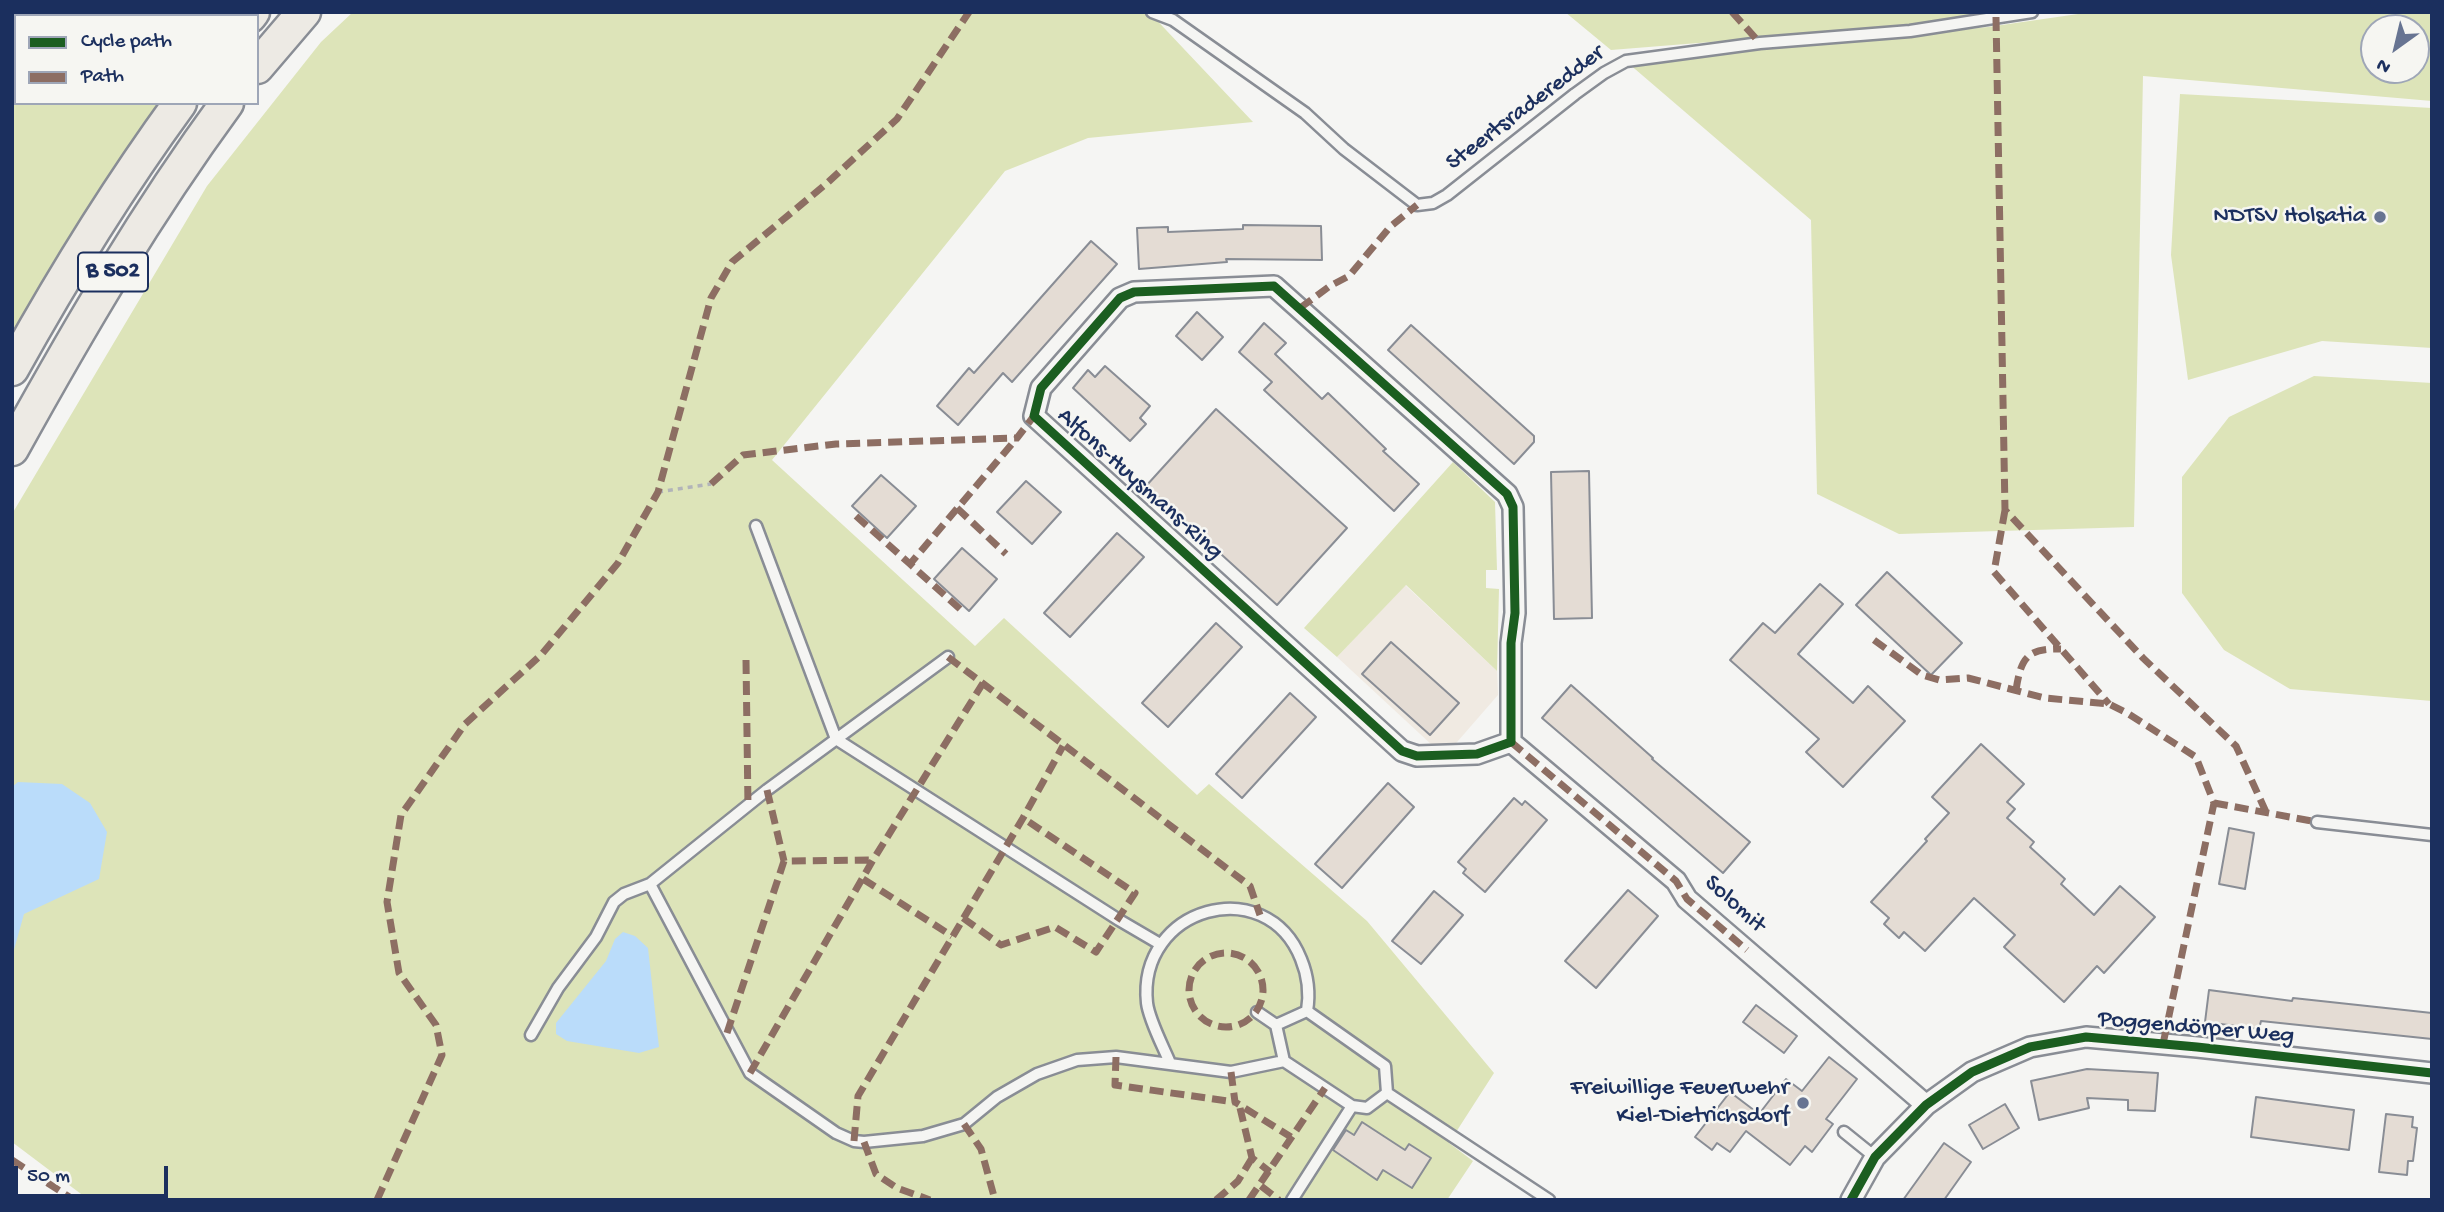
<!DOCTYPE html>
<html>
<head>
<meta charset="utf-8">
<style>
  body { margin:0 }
  #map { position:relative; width:2444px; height:1212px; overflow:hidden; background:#f5f5f3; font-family:"Gochi Hand",sans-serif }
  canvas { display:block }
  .frame { position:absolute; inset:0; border:14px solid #1b2f5e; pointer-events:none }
  .legend { position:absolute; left:14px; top:14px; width:245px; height:91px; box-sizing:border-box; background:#f6f6f2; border:2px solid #9ea6b7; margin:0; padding:9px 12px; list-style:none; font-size:21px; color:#1b2f5e }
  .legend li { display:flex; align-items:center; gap:14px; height:35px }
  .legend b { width:35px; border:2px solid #9ea6b7 }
  .north { position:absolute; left:2360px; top:14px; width:70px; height:70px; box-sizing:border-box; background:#f6f6f2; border:2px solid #9ea6b7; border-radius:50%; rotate:214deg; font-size:19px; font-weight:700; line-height:28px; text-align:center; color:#1b2f5e }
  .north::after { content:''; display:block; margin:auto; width:24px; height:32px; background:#677492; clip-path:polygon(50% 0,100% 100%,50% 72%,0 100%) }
  .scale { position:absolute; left:14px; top:1166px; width:154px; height:32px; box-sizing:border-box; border:4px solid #1b2f5e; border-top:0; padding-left:9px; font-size:21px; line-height:24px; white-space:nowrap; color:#1b2f5e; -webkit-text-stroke:5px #f6f6f2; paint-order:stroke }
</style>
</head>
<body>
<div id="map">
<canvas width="2444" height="1212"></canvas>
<div class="frame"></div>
<ul class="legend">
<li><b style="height:9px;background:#1b5e20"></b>Cycle path</li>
<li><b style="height:9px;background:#8d6e63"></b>Path</li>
</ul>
<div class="north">N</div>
<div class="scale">50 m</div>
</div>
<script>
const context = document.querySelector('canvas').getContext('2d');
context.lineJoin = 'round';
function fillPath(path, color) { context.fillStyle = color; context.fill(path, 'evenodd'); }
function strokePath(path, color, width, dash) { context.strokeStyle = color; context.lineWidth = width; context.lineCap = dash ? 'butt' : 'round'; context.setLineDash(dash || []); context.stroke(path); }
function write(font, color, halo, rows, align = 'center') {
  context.font = font + ' "Gochi Hand",sans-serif'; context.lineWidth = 5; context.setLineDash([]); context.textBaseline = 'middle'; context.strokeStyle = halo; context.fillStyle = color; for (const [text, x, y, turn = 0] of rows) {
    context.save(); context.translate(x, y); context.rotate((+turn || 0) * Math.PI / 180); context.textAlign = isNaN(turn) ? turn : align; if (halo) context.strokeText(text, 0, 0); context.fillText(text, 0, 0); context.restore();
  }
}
fillPath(new Path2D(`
  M 1405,585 L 1497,671 L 1498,695 L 1451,749 L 1433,746 L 1337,657 Z`), '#f0eae2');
fillPath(new Path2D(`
  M 12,12 L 231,12 L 228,16 L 16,16 L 16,103 L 161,103 L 139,131 L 12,338 Z
  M 353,12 L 1149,12 L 1253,122 L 1088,138 L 1005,171 L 772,460 L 975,646 L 1004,618 L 1197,795 L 1209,784 L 1367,921 L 1494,1073 L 1449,1143 L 1473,1161 L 1447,1200 L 95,1200 L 85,1197 L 12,1142 L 12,514 L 207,186 L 321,42 Z
  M 1565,12 L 1993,12 L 1910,26 L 1611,50 Z
  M 2092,12 L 2432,12 L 2432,101 L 2143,76 L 2134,527 L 1899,534 L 1817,494 L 1811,220 L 1628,63 L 1988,27 ZM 2374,28 L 2416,28 L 2416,70 L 2374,70 Z
  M 2180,94 L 2432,108 L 2432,348 L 2322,341 L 2188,380 L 2171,255 Z
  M 2314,376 L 2432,383 L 2432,701 L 2290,689 L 2224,650 L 2182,593 L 2182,477 L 2229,417 Z
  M 1453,462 L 1495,502 L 1497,570 L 1486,570 L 1486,588 L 1499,589 L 1497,671 L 1406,585 L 1337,657 L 1304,628 Z`), '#dde4b9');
fillPath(new Path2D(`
  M 18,782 L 62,784 L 90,803 L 107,832 L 99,879 L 24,914 L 12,957 L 12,787 Z
  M 623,932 L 635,936 L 648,948 L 659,1047 L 639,1053 L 567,1041 L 556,1034 L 556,1023 L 606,961 L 615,939 Z`), '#badcfa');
const building = new Path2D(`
  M 1243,225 L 1321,226 L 1322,260 L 1226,259 L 1227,262 L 1139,269 L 1137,228 L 1168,227 L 1168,232 L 1243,229 Z
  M 1091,241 L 1117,264 L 1012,382 L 1003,373 L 958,425 L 937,406 L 969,368 L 974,373 Z
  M 1197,312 L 1223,337 L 1202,360 L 1176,336 Z
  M 1264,323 L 1286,343 L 1275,354 L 1322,399 L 1328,393 L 1386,449 L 1383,451 L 1419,484 L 1394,511 L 1264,390 L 1272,382 L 1239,352 Z
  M 1411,325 L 1534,436 L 1534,442 L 1514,464 L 1388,350 Z
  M 1105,366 L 1150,406 L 1140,418 L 1146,424 L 1130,441 L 1073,388 L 1088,370 L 1095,377 Z
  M 1216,409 L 1347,528 L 1277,605 L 1146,486 Z
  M 1589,471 L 1592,618 L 1554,619 L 1551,472 Z
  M 881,475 L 916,506 L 887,538 L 852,506 Z
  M 1026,481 L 1061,512 L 1032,544 L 997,512 Z
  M 1117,533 L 1144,557 L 1070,637 L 1044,613 Z
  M 962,548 L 997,579 L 969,611 L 934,579 Z
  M 1887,572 L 1962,643 L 1931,675 L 1856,605 Z
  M 1820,584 L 1843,604 L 1798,654 L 1853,703 L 1868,686 L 1905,721 L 1843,787 L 1806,752 L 1819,739 L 1730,660 L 1763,623 L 1775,633 Z
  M 1216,623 L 1242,647 L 1168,727 L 1142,703 Z
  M 1391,642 L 1459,703 L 1430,735 L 1362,674 Z
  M 1571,685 L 1653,758 L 1652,759 L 1750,842 L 1723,873 L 1542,718 Z
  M 1290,693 L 1316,717 L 1242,798 L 1216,774 Z
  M 1981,744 L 2024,784 L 2007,802 L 2015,809 L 2007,818 L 2034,842 L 2030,847 L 2065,879 L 2061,884 L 2094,915 L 2120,886 L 2155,917 L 2104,973 L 2097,966 L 2064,1002 L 2004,947 L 2015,935 L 1974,898 L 1925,951 L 1904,932 L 1899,938 L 1884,924 L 1889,918 L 1871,902 L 1927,841 L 1925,839 L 1949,813 L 1932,797 Z
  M 1388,783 L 1414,807 L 1342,888 L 1315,864 Z
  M 1514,798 L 1522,805 L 1525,801 L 1547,820 L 1485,892 L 1463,873 L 1466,869 L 1458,862 Z
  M 2229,828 L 2254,833 L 2245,889 L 2219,884 Z
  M 1628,890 L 1658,916 L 1596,988 L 1565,961 Z
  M 1434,891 L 1463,915 L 1421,964 L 1392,941 Z
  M 2209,990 L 2292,1001 L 2293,998 L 2432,1013 L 2432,1039 L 2261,1021 L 2259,1029 L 2205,1022 Z
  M 1756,1005 L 1797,1036 L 1784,1053 L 1743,1022 Z
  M 1829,1057 L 1857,1079 L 1826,1119 L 1833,1124 L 1812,1152 L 1805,1146 L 1790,1165 L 1746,1131 L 1730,1152 L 1717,1143 L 1712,1150 L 1695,1137 L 1730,1092 L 1759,1114 L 1786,1079 L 1802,1091 Z
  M 2087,1069 L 2158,1073 L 2155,1111 L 2128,1110 L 2128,1100 L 2087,1098 L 2089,1108 L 2039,1120 L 2031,1081 Z
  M 2256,1097 L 2354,1110 L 2349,1150 L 2251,1137 Z
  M 2005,1104 L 2019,1128 L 1983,1149 L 1969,1125 Z
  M 2386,1114 L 2413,1117 L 2412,1127 L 2417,1128 L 2413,1161 L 2408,1161 L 2407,1175 L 2379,1172 Z
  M 1362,1122 L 1405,1150 L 1409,1144 L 1431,1158 L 1412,1188 L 1383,1170 L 1377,1180 L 1333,1150 L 1346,1130 L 1354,1135 Z
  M 1944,1143 L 1971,1162 L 1944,1200 L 1903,1200 Z`);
fillPath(building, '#e4dcd4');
strokePath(building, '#898d95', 2);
const service = new Path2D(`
  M 1152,12 L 1173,20 L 1305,113 L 1344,149 L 1417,205 L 1433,203 L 1447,195 L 1575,94 L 1604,73 L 1626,61 L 1760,43 L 1910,31 L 2032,12
  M 756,526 L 836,739 L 1119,920 L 1160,944
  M 948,657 L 767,790 L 650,884 L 750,1073 L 836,1133 L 854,1141 L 864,1142 L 923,1136 L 964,1124 L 997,1097 L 1037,1074 L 1077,1060 L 1116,1057 L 1231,1072 L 1284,1061
  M 2317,822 L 2432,835
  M 1307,1011 L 1385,1066 L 1387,1093 L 1367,1108 L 1352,1106 L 1284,1061 L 1276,1025 Z
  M 1257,1012 L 1276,1025
  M 531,1035 L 558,988 L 596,937 L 614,902 L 624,894 L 650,884
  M 1170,1063 C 1163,1046 1149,1020 1147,1003 C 1137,907 1266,871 1301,959 C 1308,976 1310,993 1307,1011
  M 1387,1093 L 1549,1200
  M 1844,1132 L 1875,1157
  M 1292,1200 L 1352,1106`);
const minor = new Path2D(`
  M 1274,286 L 1507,494 L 1513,507 L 1515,613 L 1511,643 L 1511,742 L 1477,754 L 1417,756 L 1402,751 L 1034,416 L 1041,388 L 1120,298 L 1134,292 Z
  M 1511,742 L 1676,881 L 1687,899 L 1926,1105
  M 1851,1200 L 1875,1157 L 1926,1105 L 1972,1072 L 2030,1047 L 2086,1037 L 2197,1047 L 2432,1073`);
const trunk = new Path2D(`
  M 250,16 L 253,12
  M 257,67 L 304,12
  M 12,369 C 63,277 118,188 180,103
  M 12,449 C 79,328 145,215 227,103`);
strokePath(service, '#898d95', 15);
strokePath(minor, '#898d95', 24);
strokePath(trunk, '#898d95', 37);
strokePath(new Path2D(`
  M 658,492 L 711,484`), '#b2b4b9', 3.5, [5, 5]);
strokePath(service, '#f5f5f3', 10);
strokePath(minor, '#f5f5f3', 19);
strokePath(trunk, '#edeae4', 32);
strokePath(new Path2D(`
  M 1732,12 L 1760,43
  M 1996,17 L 2005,510 L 2143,658 L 2236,746 L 2266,812
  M 1300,308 L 1330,286 L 1349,276 L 1390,227 L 1417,205
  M 711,484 L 743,455 L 836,444 L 1017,438 L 1034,416
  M 957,508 L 1006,554
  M 2005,510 L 1994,572 L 2109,704
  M 856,516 L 910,564
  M 960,609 L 910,564 L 1017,438
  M 1874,640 L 1922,675 L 1939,680 L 1968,678 L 2045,698 L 2109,704 L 2127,713 L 2196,757 L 2214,803 L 2163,1044
  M 948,657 L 1250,886 L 1260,915
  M 746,660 L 748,807
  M 2016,690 C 2021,658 2027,648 2061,649
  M 1511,742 L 1676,881 L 1687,899 L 1747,950
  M 767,790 L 784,861
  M 2214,803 L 2317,822
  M 863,879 L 952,936
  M 963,918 L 1001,945 L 1055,927 L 1096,952 L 1135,893 L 1023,818
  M1189 990a37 37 0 1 1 74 0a37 37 0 1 1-74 0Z
  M 727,1033 L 784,861 L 873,860
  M 1116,1057 L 1115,1085 L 1235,1102
  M 1231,1072 L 1235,1102 L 1291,1137
  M 750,1073 L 873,860 L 983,683
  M 1240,1108 L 1252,1158 L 1270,1172
  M 964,1124 L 981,1149 L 995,1200
  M 854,1141 L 858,1096 L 1023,818 L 1063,746
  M 864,1142 L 876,1174 L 897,1188 L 930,1200
  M 12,1160 L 74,1200
  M 1261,1186 L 1279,1200
  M 377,1200 L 442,1055 L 436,1025 L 399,973 L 387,902 L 401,815 L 465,724 L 541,655 L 618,563 L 658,492 L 711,298 L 732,262 L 826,184 L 897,119 L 969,12
  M 1216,1200 L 1238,1181 L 1252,1158
  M 1249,1200 L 1325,1088`), '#8d6e63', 7, [14, 7]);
strokePath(new Path2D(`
  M 1274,286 L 1507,494 L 1513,507 L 1515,613 L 1511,643 L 1511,742 L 1477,754 L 1417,756 L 1402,751 L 1034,416 L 1041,388 L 1120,298 L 1134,292 Z
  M 1851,1200 L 1875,1157 L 1926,1105 L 1972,1072 L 2030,1047 L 2086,1037 L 2197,1047 L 2432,1073`), '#1b5e20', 9);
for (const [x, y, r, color] of [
  [2380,217,7,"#677492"],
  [1803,1103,7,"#677492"]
]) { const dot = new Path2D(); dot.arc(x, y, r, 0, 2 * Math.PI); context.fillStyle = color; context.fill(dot); strokePath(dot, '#f6f6f2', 2.5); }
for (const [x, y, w] of [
  [113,272,70]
]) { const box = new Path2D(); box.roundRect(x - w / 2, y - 19.5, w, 39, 5); context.fillStyle = '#f6f6f2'; context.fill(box); strokePath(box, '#1b2f5e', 2); }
write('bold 23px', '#1b2f5e', null, [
  ["B 502",113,272]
]);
write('24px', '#1b2f5e', '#f6f6f2', [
  ["Steertsraderedder",1526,109,-37],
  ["Alfons-Huysmans-Ring",1139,485,42],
  ["Solomit",1734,905,42],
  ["Poggendörper Weg",2196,1029,5]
]);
write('24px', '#1b2f5e', '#f6f6f2', [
  ["NDTSV Holsatia",2366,217],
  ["Freiwillige Feuerwehr",1789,1089],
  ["Kiel-Dietrichsdorf",1789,1117]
], 'right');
</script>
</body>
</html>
